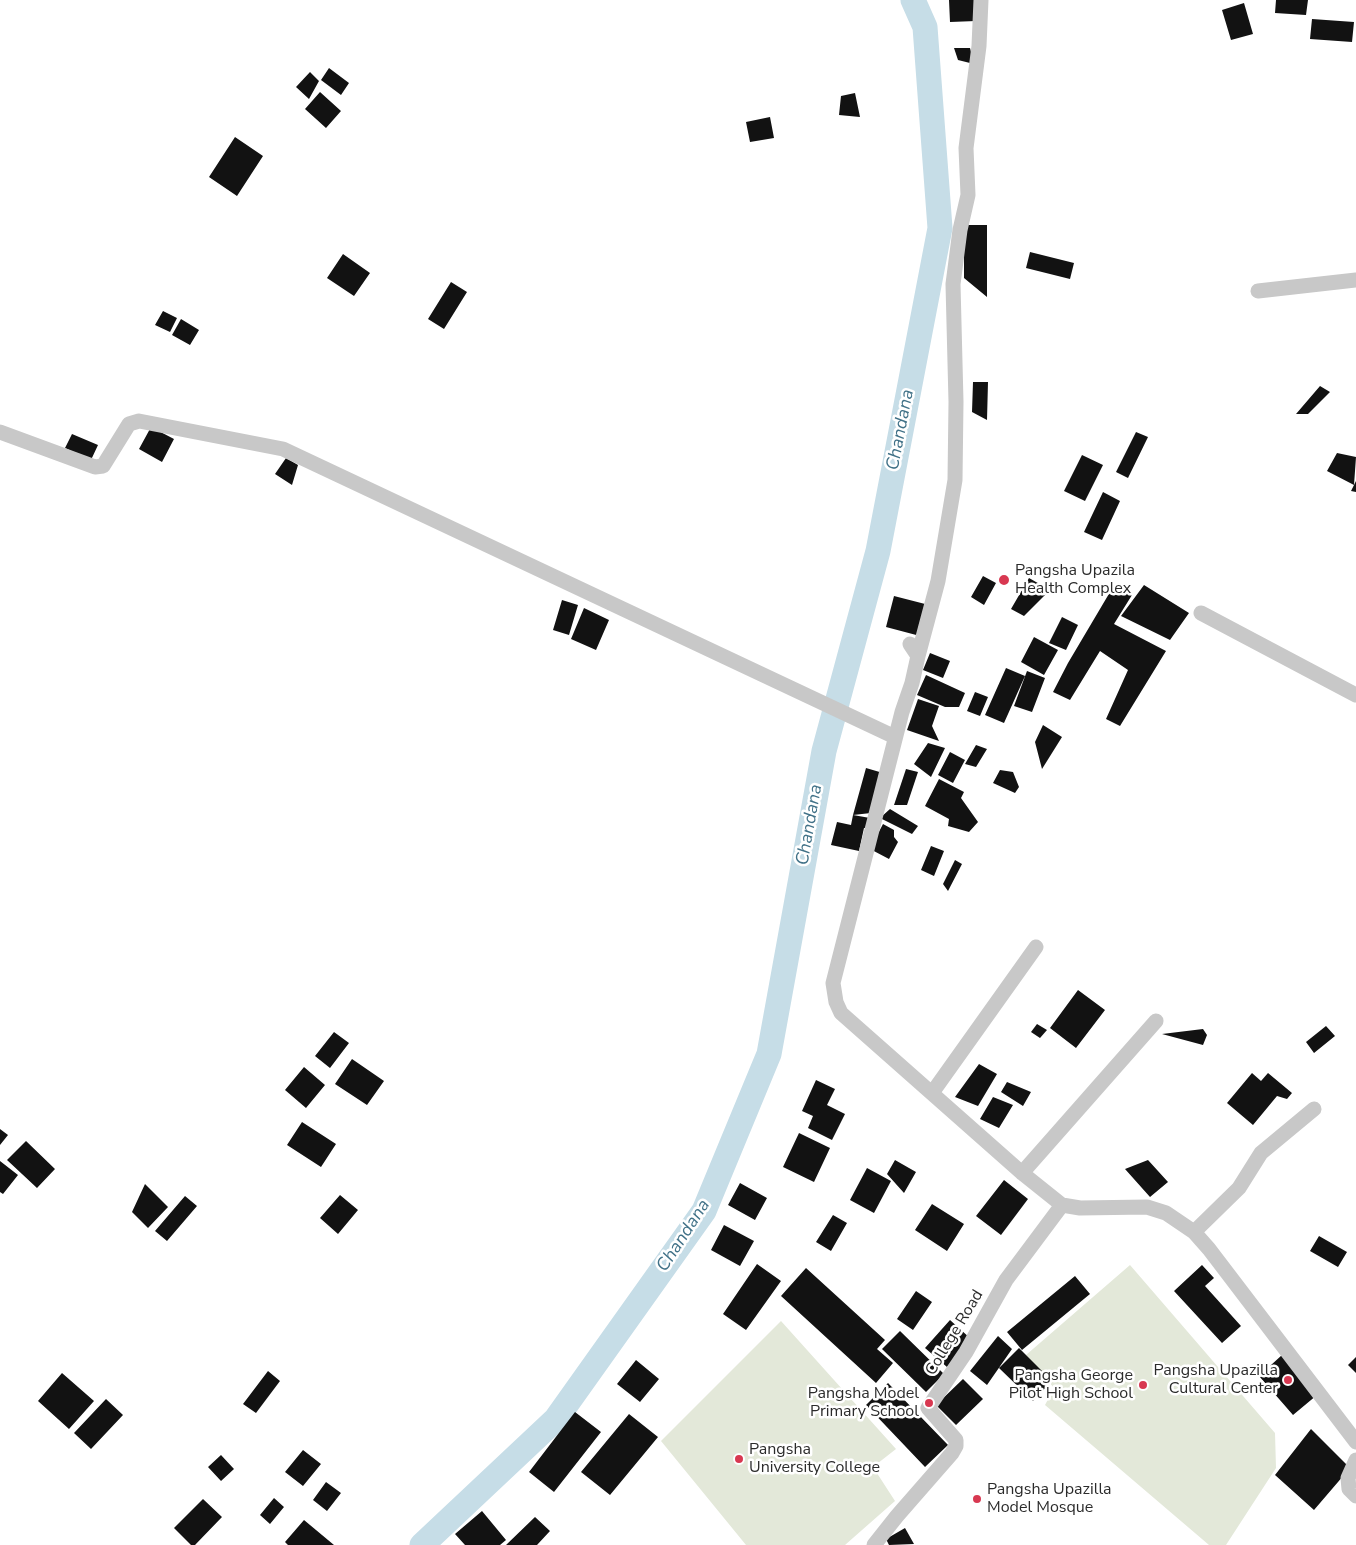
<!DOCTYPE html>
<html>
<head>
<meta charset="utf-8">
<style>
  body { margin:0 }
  canvas { display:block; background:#fff }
</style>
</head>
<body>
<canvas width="1356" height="1545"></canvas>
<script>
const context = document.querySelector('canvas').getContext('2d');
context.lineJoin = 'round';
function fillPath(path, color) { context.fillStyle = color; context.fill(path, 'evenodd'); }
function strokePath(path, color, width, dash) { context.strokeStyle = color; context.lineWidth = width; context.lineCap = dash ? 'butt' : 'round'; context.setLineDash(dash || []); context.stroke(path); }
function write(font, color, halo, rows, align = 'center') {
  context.font = font + ' "Nunito Sans",sans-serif'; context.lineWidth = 5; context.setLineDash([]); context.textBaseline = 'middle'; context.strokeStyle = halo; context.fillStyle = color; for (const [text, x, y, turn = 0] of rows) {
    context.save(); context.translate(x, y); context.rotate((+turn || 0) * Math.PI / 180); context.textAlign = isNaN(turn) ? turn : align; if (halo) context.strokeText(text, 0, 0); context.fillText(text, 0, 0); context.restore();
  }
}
fillPath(new Path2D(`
  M 1130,1265 L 1275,1433 L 1276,1468 L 1226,1545 L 1209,1545 L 1045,1405 L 1054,1388 L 1026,1355 Z
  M 781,1321 L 896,1449 L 873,1467 L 895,1501 L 845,1545 L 746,1545 L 661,1441 Z`), '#e3e8d9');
strokePath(new Path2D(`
  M 422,1545 L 556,1419 L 704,1211 L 769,1054 L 824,751 L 878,551 L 940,228 L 925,27 L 913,0`), '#c6dde7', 25);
fillPath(new Path2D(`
  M 949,0 L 975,0 L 976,21 L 950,22 Z
  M 1276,0 L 1308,0 L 1306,15 L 1275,13 Z
  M 1244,3 L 1253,34 L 1231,40 L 1222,10 Z
  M 1312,19 L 1354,22 L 1352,42 L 1310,39 Z
  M 954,48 L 970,48 L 974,64 L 958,60 Z
  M 329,68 L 349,83 L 341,95 L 321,80 Z
  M 310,72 L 319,81 L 309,99 L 296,87 Z
  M 320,92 L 341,111 L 326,128 L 305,109 Z
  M 855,93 L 860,117 L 839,115 L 841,96 Z
  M 770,117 L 774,138 L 750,142 L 746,122 Z
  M 235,137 L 263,156 L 237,196 L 209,177 Z
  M 964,225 L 987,225 L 987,297 L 964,278 Z
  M 1030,252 L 1074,263 L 1070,279 L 1026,268 Z
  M 343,254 L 370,273 L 354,296 L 327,278 Z
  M 451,282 L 467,292 L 444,329 L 428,319 Z
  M 163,311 L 177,318 L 170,332 L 155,325 Z
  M 181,319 L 199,330 L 190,345 L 172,335 Z
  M 973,382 L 988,382 L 987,420 L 972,412 Z
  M 1320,386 L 1330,392 L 1308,414 L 1296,414 Z
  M 151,427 L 174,439 L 162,462 L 139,449 Z
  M 1136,432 L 1148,437 L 1128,478 L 1116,472 Z
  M 72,434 L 98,445 L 91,460 L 65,448 Z
  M 1337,453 L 1356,457 L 1354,485 L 1356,481 L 1356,492 L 1351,491 L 1354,485 L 1327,471 Z
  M 1082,455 L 1103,465 L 1085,501 L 1064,491 Z
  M 286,458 L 298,465 L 292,485 L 275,474 Z
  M 1103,492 L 1120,501 L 1102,540 L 1084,532 Z
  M 983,576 L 996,583 L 984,605 L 971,597 Z
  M 1029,578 L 1050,590 L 1024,616 L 1011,609 Z
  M 1122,585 L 1132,595 L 1114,624 L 1166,651 L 1120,726 L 1106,719 L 1128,670 L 1100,651 L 1070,700 L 1053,692 L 1068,663 L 1113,587 Z
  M 1144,585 L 1189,613 L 1170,640 L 1121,616 Z
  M 894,596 L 929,605 L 920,636 L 886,627 Z
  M 562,600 L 578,605 L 569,635 L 553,630 Z
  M 584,608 L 609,620 L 596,650 L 571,639 Z
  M 1062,617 L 1078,625 L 1066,650 L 1049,643 Z
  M 1034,637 L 1058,650 L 1044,675 L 1021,662 Z
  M 930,653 L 950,661 L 943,678 L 923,670 Z
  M 1006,668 L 1025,676 L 1004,723 L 985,715 Z
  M 1027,671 L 1045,678 L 1032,712 L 1014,706 Z
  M 926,675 L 965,693 L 959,707 L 945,707 L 917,695 Z
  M 975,692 L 988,697 L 980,716 L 967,711 Z
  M 918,699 L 939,706 L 932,726 L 939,741 L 907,730 Z
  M 1043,725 L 1062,737 L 1042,769 L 1035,742 Z
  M 928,743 L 945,748 L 931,777 L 914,764 Z
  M 976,745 L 987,749 L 976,767 L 965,764 Z
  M 950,752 L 965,760 L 953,783 L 938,775 Z
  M 866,768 L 883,773 L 871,813 L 853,815 Z
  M 906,769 L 918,772 L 907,805 L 894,805 Z
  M 1000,770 L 1013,772 L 1019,787 L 1015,793 L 993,783 Z
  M 939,779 L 964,792 L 961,798 L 978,822 L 969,832 L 948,826 L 949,819 L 925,806 Z
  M 890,809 L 918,826 L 912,834 L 880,818 Z
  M 853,815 L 870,818 L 868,828 L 864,828 L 859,851 L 831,845 L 837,822 L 851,825 Z
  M 883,824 L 894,830 L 894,837 L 898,842 L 889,859 L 870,849 Z
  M 931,846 L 944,851 L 934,876 L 921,870 Z
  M 955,860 L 962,864 L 948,891 L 943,884 Z
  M 1078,990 L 1105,1010 L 1076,1048 L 1050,1028 Z
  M 1037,1024 L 1047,1030 L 1040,1038 L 1031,1032 Z
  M 1326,1026 L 1335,1036 L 1314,1053 L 1306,1042 Z
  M 1203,1029 L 1207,1035 L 1203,1045 L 1162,1034 Z
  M 334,1032 L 349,1043 L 330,1068 L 315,1056 Z
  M 352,1059 L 384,1081 L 367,1105 L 335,1084 Z
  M 979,1064 L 997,1074 L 978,1106 L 955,1097 Z
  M 304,1067 L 325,1085 L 306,1108 L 285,1090 Z
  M 1252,1073 L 1261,1081 L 1268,1073 L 1292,1093 L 1287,1099 L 1277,1096 L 1253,1125 L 1227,1103 Z
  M 816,1080 L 835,1089 L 827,1105 L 845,1114 L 832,1140 L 808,1128 L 813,1116 L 802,1111 Z
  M 1007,1082 L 1031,1092 L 1023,1106 L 1001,1092 Z
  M 993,1097 L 1013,1105 L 999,1128 L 980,1119 Z
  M 302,1122 L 336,1144 L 321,1167 L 287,1145 Z
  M 0,1129 L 8,1135 L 0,1145 Z
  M 799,1133 L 830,1148 L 814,1182 L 783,1167 Z
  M 26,1141 L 55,1169 L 37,1188 L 7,1160 Z
  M 895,1160 L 916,1172 L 904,1193 L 887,1174 Z
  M 1148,1160 L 1168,1182 L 1150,1197 L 1125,1169 Z
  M 0,1161 L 18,1175 L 3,1194 L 0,1192 Z
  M 867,1168 L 891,1181 L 874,1213 L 850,1200 Z
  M 1004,1180 L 1028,1199 L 1001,1235 L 976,1216 Z
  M 740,1183 L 767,1198 L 755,1220 L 728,1205 Z
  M 145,1184 L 168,1207 L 148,1228 L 132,1212 Z
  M 340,1195 L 358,1210 L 338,1234 L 320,1218 Z
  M 185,1196 L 197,1206 L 167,1241 L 155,1231 Z
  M 932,1204 L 964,1224 L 947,1251 L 915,1230 Z
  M 833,1215 L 847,1223 L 831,1251 L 816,1242 Z
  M 724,1225 L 754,1241 L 740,1266 L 711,1250 Z
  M 1319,1236 L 1347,1252 L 1338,1267 L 1310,1251 Z
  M 757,1264 L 781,1281 L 746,1330 L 723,1314 Z
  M 1202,1265 L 1214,1278 L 1205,1286 L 1241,1326 L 1222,1343 L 1174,1291 Z
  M 806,1268 L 885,1340 L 877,1349 L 893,1363 L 876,1383 L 781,1296 Z
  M 1075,1276 L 1090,1294 L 1022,1350 L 1007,1332 Z
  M 916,1291 L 932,1302 L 913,1330 L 897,1319 Z
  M 950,1320 L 971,1339 L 947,1367 L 925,1348 Z
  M 900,1331 L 944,1374 L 926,1392 L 882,1349 Z
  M 998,1336 L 1012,1349 L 987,1385 L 970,1371 Z
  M 1019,1348 L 1052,1381 L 1033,1401 L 999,1368 Z
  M 1282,1355 L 1317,1395 L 1293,1415 L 1259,1376 Z
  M 1356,1357 L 1356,1373 L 1348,1365 Z
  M 636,1360 L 659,1379 L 640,1402 L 617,1384 Z
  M 268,1371 L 280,1381 L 256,1413 L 243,1404 Z
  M 62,1373 L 94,1401 L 69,1429 L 38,1401 Z
  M 963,1379 L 983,1399 L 956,1425 L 936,1405 Z
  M 888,1383 L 948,1445 L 925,1467 L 866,1405 Z
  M 106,1399 L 123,1415 L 91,1449 L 74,1433 Z
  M 575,1412 L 601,1432 L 554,1492 L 529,1472 Z
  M 629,1414 L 658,1437 L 610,1495 L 581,1472 Z
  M 1311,1429 L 1350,1468 L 1314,1510 L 1275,1475 Z
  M 303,1450 L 321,1464 L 303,1486 L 285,1472 Z
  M 221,1455 L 234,1469 L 221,1481 L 208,1467 Z
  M 326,1482 L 341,1493 L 327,1511 L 313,1500 Z
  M 274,1498 L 284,1507 L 270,1524 L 260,1515 Z
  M 203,1499 L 222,1517 L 195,1545 L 191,1545 L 174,1528 Z
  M 482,1511 L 506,1540 L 500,1545 L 465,1545 L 455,1534 Z
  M 535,1517 L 550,1531 L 537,1545 L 506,1545 Z
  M 304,1520 L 334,1545 L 288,1545 L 285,1542 Z
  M 905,1528 L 914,1544 L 889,1545 L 886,1539 Z`), '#121212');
strokePath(new Path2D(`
  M 1258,291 L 1356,280
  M 0,432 L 95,467 L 103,466 L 129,424 L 139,421 L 283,449 L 895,737
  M 1201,613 L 1356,695
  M 910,644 L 918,656 L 912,683 L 902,712 L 833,983 L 836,1002 L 841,1013 L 1022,1173 L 1062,1205 L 1080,1208 L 1147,1207 L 1166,1213 L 1194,1232 L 1209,1249 L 1356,1442
  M 918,656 L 938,581 L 955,480 L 956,402 L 953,284 L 960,230 L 968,195 L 966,148 L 979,46 L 981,0
  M 932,1093 L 1036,947
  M 1022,1173 L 1156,1021
  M 1194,1232 L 1239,1188 L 1261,1153 L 1314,1109
  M 1356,1460 L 1348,1478 L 1349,1489 L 1356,1496
  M 874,1545 L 897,1516 L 952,1453 L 956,1446 L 956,1440 L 928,1408 L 966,1352 L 1006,1280 L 1062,1205`), '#c8c8c8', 15);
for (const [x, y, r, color] of [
  [1004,580,6,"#d83851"],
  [1288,1380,5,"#d83851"],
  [1143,1385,5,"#d83851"],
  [929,1403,5,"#d83851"],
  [739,1459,5,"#d83851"],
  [977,1499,5,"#d83851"]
]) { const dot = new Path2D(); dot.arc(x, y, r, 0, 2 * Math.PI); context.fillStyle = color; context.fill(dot); strokePath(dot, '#fff', 2); }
write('16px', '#2b2b2b', '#fff', [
  ["Pangsha Upazila",1015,571],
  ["Health Complex",1015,589],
  ["Pangsha Upazilla",1278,1371,"right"],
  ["Cultural Center",1278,1389,"right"],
  ["Pangsha George",1133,1376,"right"],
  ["Pilot High School",1133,1394,"right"],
  ["Pangsha Model",919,1394,"right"],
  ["Primary School",919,1412,"right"],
  ["Pangsha",749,1450],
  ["University College",749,1468],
  ["Pangsha Upazilla",987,1490],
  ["Model Mosque",987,1508]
], 'left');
write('16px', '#2b2b2b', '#fff', [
  ["College Road",955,1333,-59]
]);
write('italic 18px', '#407187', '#fff', [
  ["Chandana",901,430,-79],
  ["Chandana",810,825,-80],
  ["Chandana",684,1236,-57]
]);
</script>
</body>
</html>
